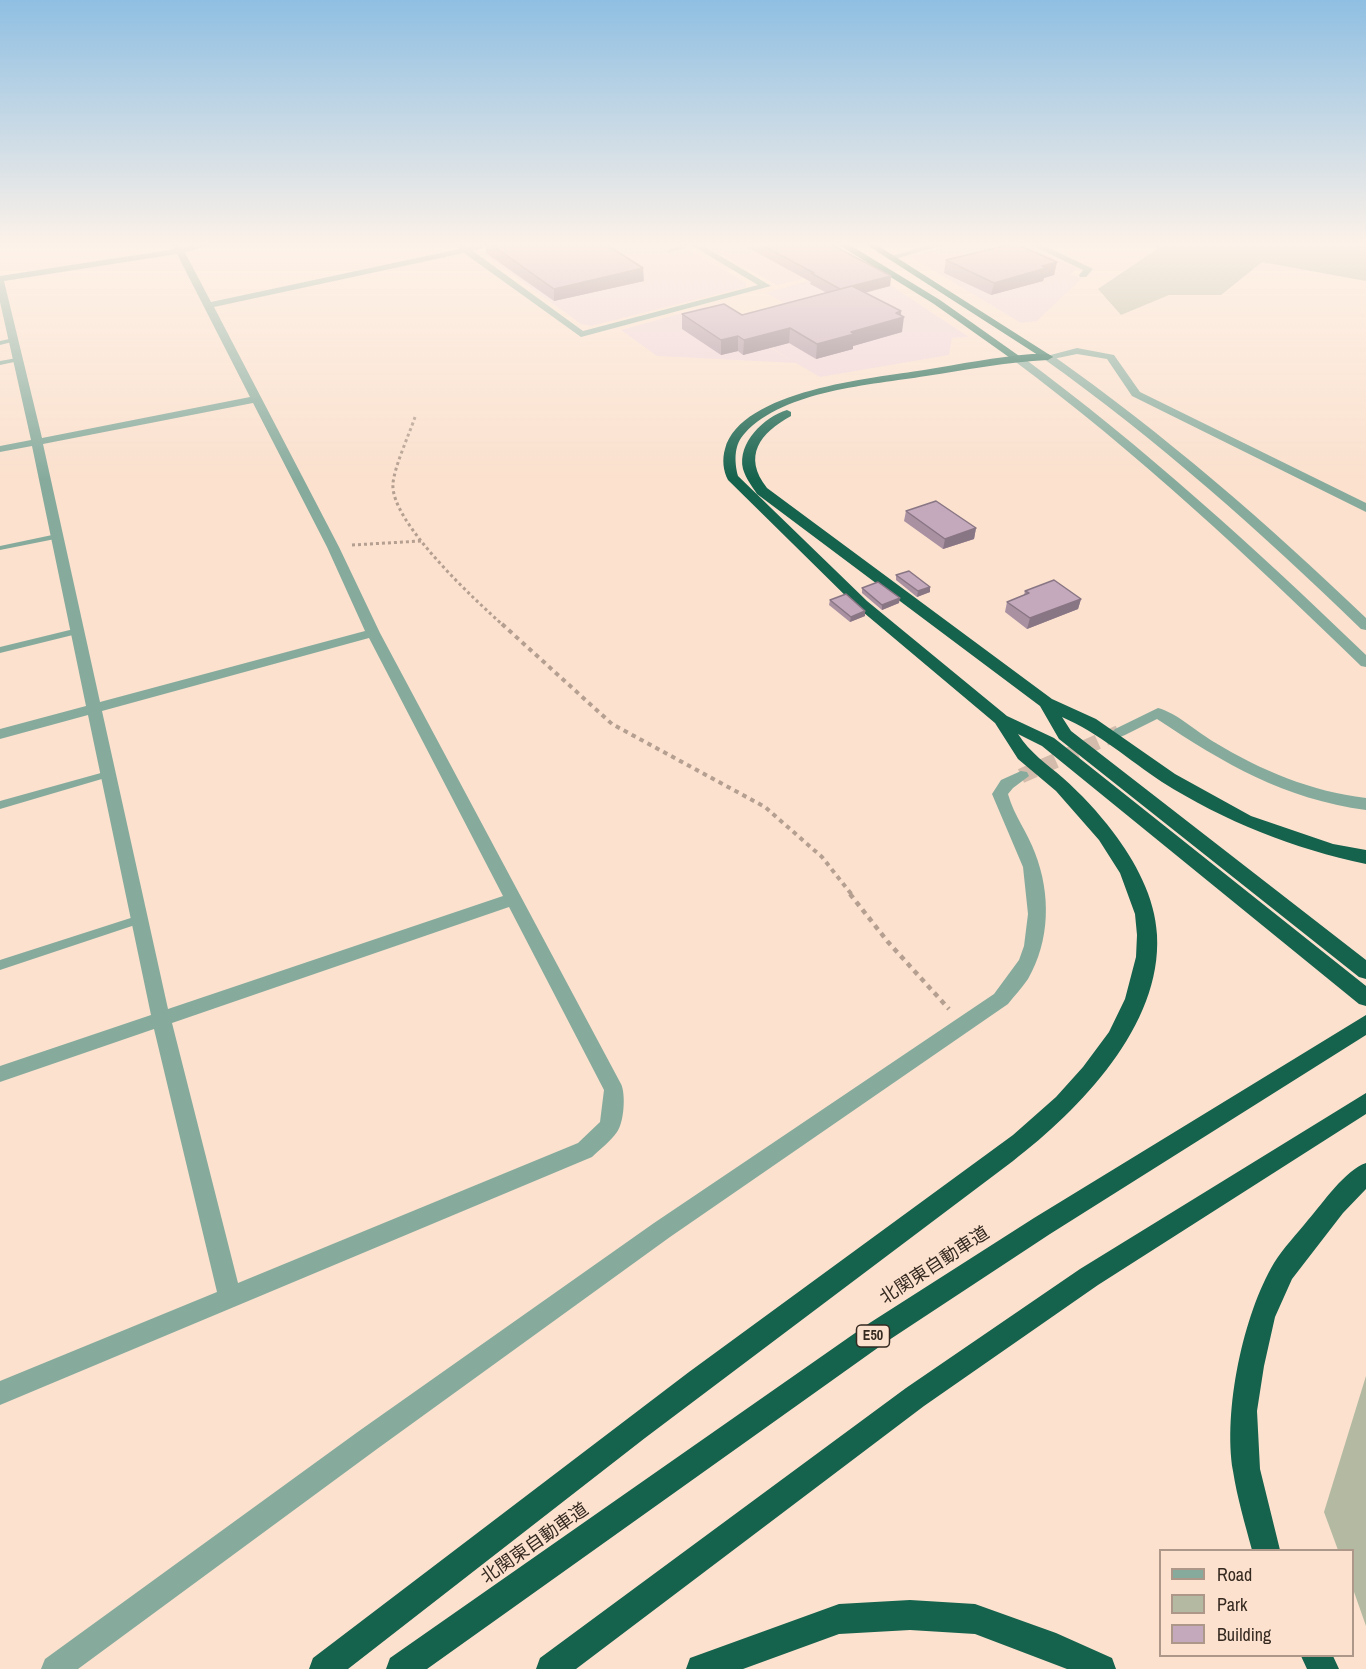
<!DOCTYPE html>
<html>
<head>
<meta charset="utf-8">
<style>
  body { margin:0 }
  #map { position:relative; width:1366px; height:1669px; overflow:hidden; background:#fbe1ce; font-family:"Archivo Narrow",sans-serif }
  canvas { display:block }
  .legend { position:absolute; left:1159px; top:1549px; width:195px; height:108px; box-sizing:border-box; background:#fbe1ce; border:2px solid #ac9788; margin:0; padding:8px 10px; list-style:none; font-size:18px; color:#352920 }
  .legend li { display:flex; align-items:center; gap:12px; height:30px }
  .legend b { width:30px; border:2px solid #ac9788 }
</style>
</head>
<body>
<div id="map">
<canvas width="1366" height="1669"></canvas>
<ul class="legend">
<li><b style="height:8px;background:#86ab9d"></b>Road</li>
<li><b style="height:16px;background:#b3baa1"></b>Park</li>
<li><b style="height:16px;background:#c4a9bc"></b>Building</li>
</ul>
</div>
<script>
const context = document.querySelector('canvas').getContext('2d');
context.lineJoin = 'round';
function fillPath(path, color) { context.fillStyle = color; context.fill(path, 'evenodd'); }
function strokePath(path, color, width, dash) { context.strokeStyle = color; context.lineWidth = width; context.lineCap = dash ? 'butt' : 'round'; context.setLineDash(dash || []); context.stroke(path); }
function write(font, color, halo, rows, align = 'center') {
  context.font = font + ' "Archivo Narrow","Noto Sans JP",sans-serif'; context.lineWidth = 4.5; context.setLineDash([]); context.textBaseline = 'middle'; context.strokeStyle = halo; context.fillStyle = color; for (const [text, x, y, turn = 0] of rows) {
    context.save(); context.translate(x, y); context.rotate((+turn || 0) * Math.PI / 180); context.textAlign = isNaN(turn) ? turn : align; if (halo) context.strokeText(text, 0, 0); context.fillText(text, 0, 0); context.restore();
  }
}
fillPath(new Path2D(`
  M 510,245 L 682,245 L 746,283 L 746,287 L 591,326 L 581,324 L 484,254 L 487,250 Z
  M 712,245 L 828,245 L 861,264 L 777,285 L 707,247 Z
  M 952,245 L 1026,245 L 1077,268 L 1070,275 L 1082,278 L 1037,321 L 1021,323 L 910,256 Z
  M 861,266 L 969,337 L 952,338 L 949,355 L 820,377 L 796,363 L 657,356 L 621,330 L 704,307 L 792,361 L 709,307 L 722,303 L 787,341 L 831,329 L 766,293 Z`), '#efd5db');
fillPath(new Path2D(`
  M 1163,245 L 1366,245 L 1366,281 L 1262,262 L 1221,295 L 1169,295 L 1121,315 L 1098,289 Z
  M 1366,1376 L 1366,1626 L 1353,1589 L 1352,1550 L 1338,1550 L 1324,1512 Z`), '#b3baa1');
strokePath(new Path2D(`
  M 1021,776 L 1120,732`), '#d3bcab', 15, [15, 8]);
strokePath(new Path2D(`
  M 415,417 C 409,435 395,465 393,483 C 389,521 476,601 504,626
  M 352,545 L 421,541`), '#b49f90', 3, [3, 3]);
strokePath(new Path2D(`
  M 502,624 L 612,724 L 765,807 L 822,857 L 852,895`), '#b49f90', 4, [4.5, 4.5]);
strokePath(new Path2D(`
  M 850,894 L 888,942 L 949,1009`), '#b49f90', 4.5, [5, 5]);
fillPath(new Path2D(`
  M 682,245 L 691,245 L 669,253 L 666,251 Z
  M 14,338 L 16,339 L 16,341 L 0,345 L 0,341 Z
  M 17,358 L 19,359 L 19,361 L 0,365 L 0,361 Z
  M 57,534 L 61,536 L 60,538 L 0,550 L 0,546 Z
  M 78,628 L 81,629 L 81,633 L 0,653 L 0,647 Z
  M 108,771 L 113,774 L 112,776 L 0,809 L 0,801 Z
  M 140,915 L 144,916 L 146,919 L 144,922 L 0,970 L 0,960 Z`), '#86ab9d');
fillPath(new Path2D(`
  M 173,245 L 181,245 L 211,302 L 459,249 L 455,245 L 493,245 L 473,251 L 583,331 L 758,285 L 691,245 L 702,245 L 771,286 L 581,337 L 464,253 L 214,307 L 339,547 L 380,633 L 621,1084 C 626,1094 624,1123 617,1132 C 611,1141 600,1149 592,1157 L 0,1405 L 0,1381 L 217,1292 L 154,1029 L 0,1082 L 0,1066 L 151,1015 L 88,715 L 0,739 L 0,729 L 86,706 L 32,446 L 0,452 L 0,446 L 31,440 L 0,302 L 0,276 L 175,249 ZM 177,254 L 250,397 L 42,438 L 4,281 ZM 253,403 L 327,547 L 365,631 L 100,702 L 43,444 ZM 369,638 L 503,896 L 168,1009 L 102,711 ZM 509,907 L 604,1090 L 600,1122 L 578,1143 L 238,1283 L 172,1023 Z
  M 928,245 L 943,245 L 892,260 L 888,257 Z
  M 1031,245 L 1043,245 L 1093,269 L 1086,277 L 1080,277 L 1079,275 L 1083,270 Z
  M 1077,348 L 1114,355 L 1140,392 L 1366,503 L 1366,512 L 1132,396 L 1107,359 L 1077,354 L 1048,360 L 1043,357 Z`), '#86ab9d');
fillPath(new Path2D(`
  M 193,245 L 210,245 L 180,254 L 176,251 Z
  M 1044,355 L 1052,355 C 1164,434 1267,523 1366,618 L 1366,630 L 1361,629 C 1261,532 1158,440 1044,359 Z
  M 1013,356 L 1021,356 C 1144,447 1256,549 1366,655 L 1366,667 L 1361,666 C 1250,558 1138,453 1013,360 Z
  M 1158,708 C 1177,713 1197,732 1214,742 C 1262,771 1310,791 1366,798 L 1366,810 C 1284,799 1225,764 1157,719 L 1125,735 L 1120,737 L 1112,732 L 1115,729 Z
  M 1021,771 L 1027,772 L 1029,776 L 1013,788 L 1008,794 C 1014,816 1028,833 1035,853 C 1051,894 1050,941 1028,979 C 1022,988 1014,996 1008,1004 L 670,1237 L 377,1449 L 78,1669 L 41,1669 L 45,1659 L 359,1431 L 654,1223 L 994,994 L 1019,960 L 1024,946 L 1028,914 L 1023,867 L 992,794 L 1001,780 Z`), '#86ab9d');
fillPath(new Path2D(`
  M 839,245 L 850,245 L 940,300 L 1022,358 L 1013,360 L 934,304 Z
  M 867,245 L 877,245 L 1053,357 L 1044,359 Z`), '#1f6d56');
fillPath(new Path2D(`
  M 1032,354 L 1048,354 L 1053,357 L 1048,360 C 1007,362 966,370 926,376 C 871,385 785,390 745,433 C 734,444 734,461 738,476 L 867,601 L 1007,716 L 1054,738 L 1366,986 L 1366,1006 L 1359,1004 L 1042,746 L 1018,734 C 1030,753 1047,764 1063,778 C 1081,794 1098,812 1113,832 C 1135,861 1155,897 1157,935 C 1162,1026 1079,1110 1013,1161 L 645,1438 L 348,1669 L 309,1669 L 313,1658 L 689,1372 L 1013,1135 L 1056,1097 L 1083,1067 L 1109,1032 L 1125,999 L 1136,957 L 1137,935 L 1135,914 L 1120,873 L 1099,840 L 1056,791 L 1018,759 L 995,723 L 857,607 L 728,480 C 723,471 722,459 725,449 C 741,390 873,378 924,370 C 960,364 996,357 1032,354 Z
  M 787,410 L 791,412 L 791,416 C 760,433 742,456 767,488 L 1052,699 L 1096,719 L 1175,774 L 1251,816 L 1333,844 L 1366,850 L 1366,864 C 1294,849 1224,821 1162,782 C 1129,760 1099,733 1062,717 L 1071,731 L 1366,960 L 1366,979 L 1359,977 L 1059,739 L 1040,706 L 757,494 C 752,486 746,479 743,469 C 737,443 764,417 787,410 Z
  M 1366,1015 L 1366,1035 L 1050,1234 L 886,1342 L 427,1669 L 386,1669 L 390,1658 L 868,1324 L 1034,1218 Z
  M 1366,1093 L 1366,1114 L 1098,1285 L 924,1406 L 576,1669 L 536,1669 L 540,1658 L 906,1388 L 1080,1269 Z
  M 1366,1163 L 1366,1189 L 1343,1213 L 1292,1279 L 1275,1317 L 1264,1366 L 1257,1411 L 1260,1469 L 1280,1550 L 1252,1550 C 1245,1524 1237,1497 1233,1471 C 1223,1411 1243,1315 1274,1263 C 1283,1248 1297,1234 1308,1220 C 1323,1203 1345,1170 1366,1163 Z
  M 910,1600 L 975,1604 L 1056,1633 L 1112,1658 L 1116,1669 L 1067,1669 L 975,1634 L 910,1630 L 839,1634 L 743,1669 L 686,1669 L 690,1658 L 839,1604 Z
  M 1301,1656 L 1333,1656 L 1339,1669 L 1307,1669 Z`), '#15624d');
fillPath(new Path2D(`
  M 486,245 L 607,245 L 644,281 L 554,301 L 486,253 Z
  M 743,245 L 832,245 L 891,276 L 890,286 L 865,293 L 901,311 L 902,332 L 853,346 L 853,349 L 816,359 L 789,343 L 743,355 L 738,351 L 721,355 L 682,329 L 682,314 L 742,315 L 827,293 L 810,284 L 811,282 Z
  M 946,260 L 1057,262 L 1054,275 L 1044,278 L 1043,281 L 991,295 L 944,273 Z
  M 906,511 L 976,528 L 974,539 L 943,549 L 904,521 Z
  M 896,575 L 930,592 L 917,597 L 896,580 Z
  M 862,588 L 899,603 L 882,610 L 862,593 Z
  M 1025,591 L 1081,599 L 1078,609 L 1027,629 L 1005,612 L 1007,602 L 1024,595 Z
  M 830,600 L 865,616 L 850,622 L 829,605 Z`), '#a991a2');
fillPath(new Path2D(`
  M 1057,262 L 1054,275 L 1044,278 L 1043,281 L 991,295 L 994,283 Z
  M 643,268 L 644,281 L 554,301 L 554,289 Z
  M 891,276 L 890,286 L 839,299 L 840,289 Z
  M 901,311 L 900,318 L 904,317 L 902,332 L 853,346 L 853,349 L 816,359 L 817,344 Z
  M 790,328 L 789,343 L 743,355 L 744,340 Z
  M 738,336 L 738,351 L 721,355 L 721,340 Z
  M 976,528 L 974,539 L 943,549 L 945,539 Z
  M 930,587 L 930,592 L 917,597 L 918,591 Z
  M 900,598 L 899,603 L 882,610 L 882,605 Z
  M 1081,599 L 1078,609 L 1027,629 L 1030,618 Z
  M 865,611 L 865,616 L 850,622 L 851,617 Z`), '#897684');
const building = new Path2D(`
  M 492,245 L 607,245 L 643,268 L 554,289 Z
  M 762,245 L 832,245 L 891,276 L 840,289 L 811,273 L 814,273 Z
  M 1008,245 L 1018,245 L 1057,262 L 1042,266 L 1046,268 L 994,283 L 946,260 Z
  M 852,286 L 901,311 L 896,313 L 904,317 L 851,332 L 854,334 L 817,344 L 790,328 L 744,340 L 738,336 L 721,340 L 682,314 L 724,304 L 742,315 Z
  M 936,501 L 976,528 L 945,539 L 906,511 Z
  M 909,571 L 930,587 L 918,591 L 896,575 Z
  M 1054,580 L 1081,599 L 1030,618 L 1007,602 L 1029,593 L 1025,591 Z
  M 878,582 L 900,598 L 882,605 L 862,588 Z
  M 846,594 L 865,611 L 851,617 L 830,600 Z`);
fillPath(building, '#c4a9bc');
strokePath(building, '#897684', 1.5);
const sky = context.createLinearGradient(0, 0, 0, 479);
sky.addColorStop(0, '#8fbfe2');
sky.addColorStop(0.51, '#fdf2e9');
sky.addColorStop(1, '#fdf2e900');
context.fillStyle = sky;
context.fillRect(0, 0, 1366, 479);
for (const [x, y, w] of [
  [873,1336,33]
]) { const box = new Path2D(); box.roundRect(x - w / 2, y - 11, w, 22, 4.5); context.fillStyle = '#fbe1ce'; context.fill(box); strokePath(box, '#352920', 1.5); }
write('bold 14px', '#352920', null, [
  ["E50",873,1336]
]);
write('18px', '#352920', '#fbe1ce', [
  ["北関東自動車道",935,1266,-33],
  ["北関東自動車道",535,1544,-35]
]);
</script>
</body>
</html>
